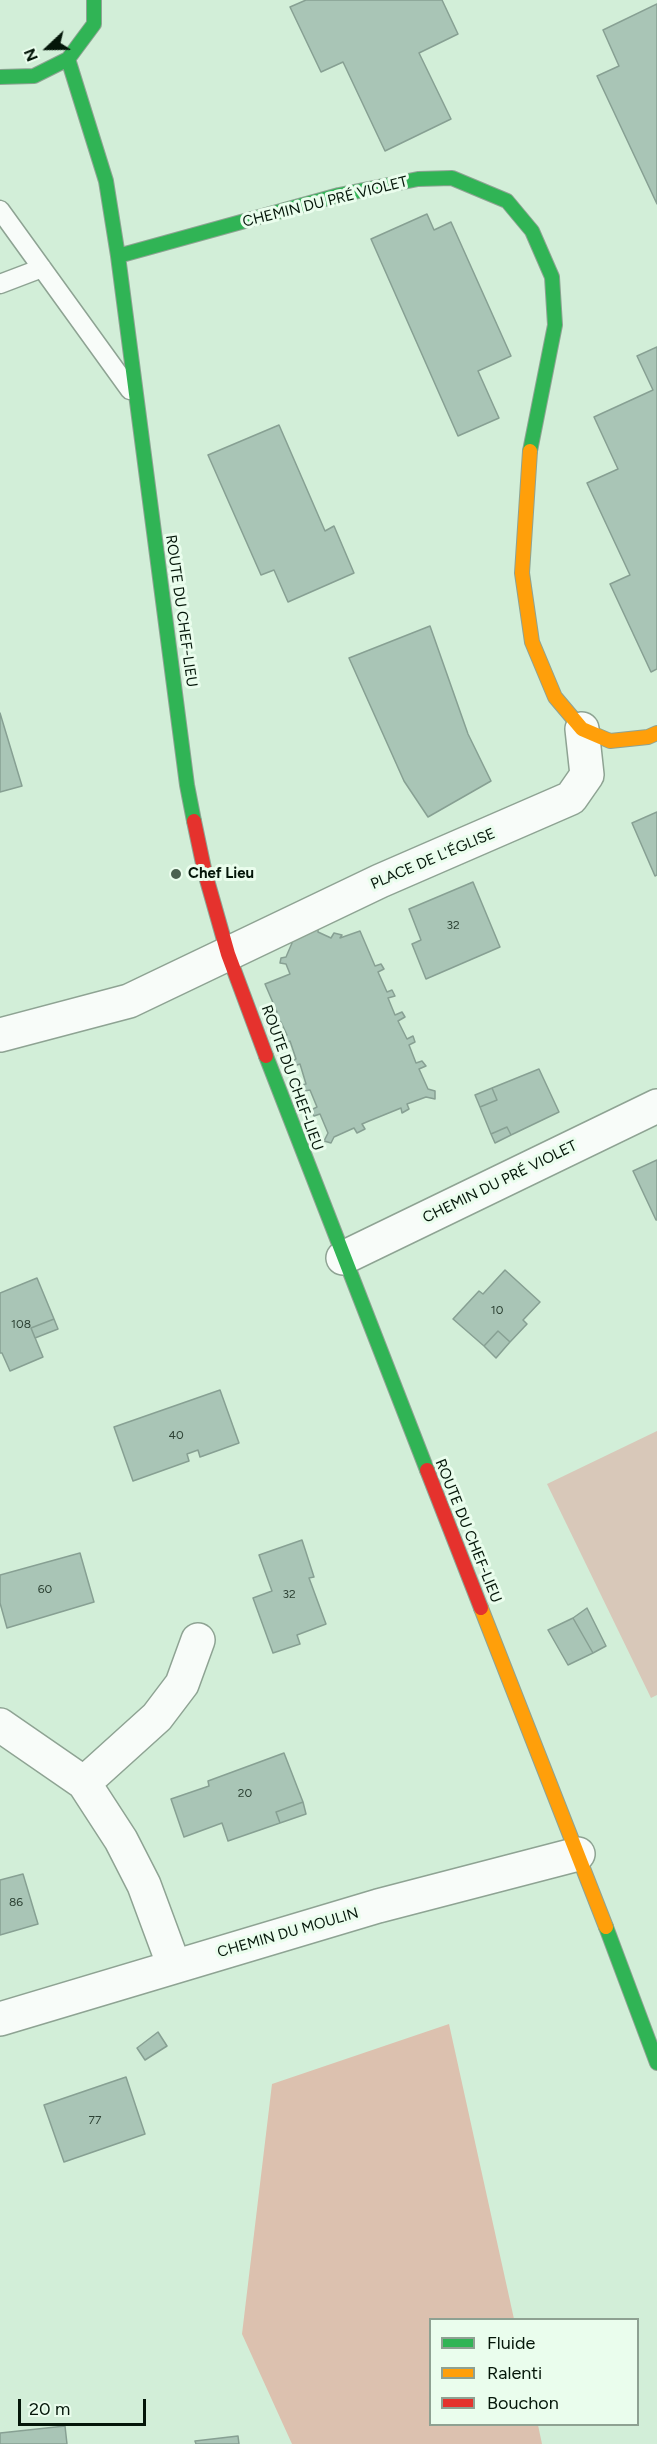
<!DOCTYPE html>
<html>
<head>
<meta charset="utf-8">
<style>
  body { margin:0 }
  #map { position:relative; width:657px; height:2444px; overflow:hidden; background:#d2eed8; font-family:Figtree,sans-serif }
  canvas { display:block }
  .legend { position:absolute; left:429px; top:2318px; width:210px; height:108px; box-sizing:border-box; background:#eafded; border:2px solid #8ea192; margin:0; padding:8px 10px; list-style:none; font-size:18px; color:#041609 }
  .legend li { display:flex; align-items:center; gap:12px; height:30px }
  .legend b { width:30px; border:2px solid #8ea192 }
  .north { position:absolute; left:18px; top:18px; width:60px; height:60px; -webkit-text-stroke:4px #eafded; paint-order:stroke; rotate:248deg; font-size:16px; font-weight:700; line-height:24px; text-align:center; color:#041609 }
  .north::after { content:''; display:block; margin:auto; width:21px; height:27px; background:#041609; clip-path:polygon(50% 0,100% 100%,50% 72%,0 100%) }
  .scale { position:absolute; left:18px; top:2399px; width:128px; height:27px; box-sizing:border-box; border:3px solid #041609; border-top:0; padding-left:8px; font-size:18px; line-height:21px; white-space:nowrap; color:#041609; -webkit-text-stroke:4px #eafded; paint-order:stroke }
</style>
</head>
<body>
<div id="map">
<canvas width="657" height="2444"></canvas>
<ul class="legend">
<li><b style="height:8px;background:#30b455"></b>Fluide</li>
<li><b style="height:8px;background:#ff9f0a"></b>Ralenti</li>
<li><b style="height:8px;background:#e5322d"></b>Bouchon</li>
</ul>
<div class="north">N</div>
<div class="scale">20 m</div>
</div>
<script>
const context = document.querySelector('canvas').getContext('2d');
context.lineJoin = 'round';
function fillPath(path, color) { context.fillStyle = color; context.fill(path, 'evenodd'); }
function strokePath(path, color, width, dash) { context.strokeStyle = color; context.lineWidth = width; context.lineCap = dash ? 'butt' : 'round'; context.setLineDash(dash || []); context.stroke(path); }
function write(font, color, halo, rows, align = 'center') {
  context.font = font + ' Figtree,sans-serif'; context.lineWidth = 6; context.setLineDash([]); context.textBaseline = 'middle'; context.strokeStyle = halo; context.fillStyle = color; for (const [text, x, y, turn = 0] of rows) {
    context.save(); context.translate(x, y); context.rotate((+turn || 0) * Math.PI / 180); context.textAlign = isNaN(turn) ? turn : align; if (halo) context.strokeText(text, 0, 0); context.fillText(text, 0, 0); context.restore();
  }
}
fillPath(new Path2D(`
  M 657,1431 L 657,1695 L 651,1698 L 547,1484 Z`), '#d8c8b9');
fillPath(new Path2D(`
  M 449,2024 L 514,2319 L 430,2320 L 430,2424 L 538,2425 L 542,2444 L 292,2444 L 242,2334 L 272,2084 Z`), '#dcc1af');
const building = new Path2D(`
  M 306,0 L 442,0 L 458,34 L 419,53 L 451,119 L 385,151 L 343,62 L 321,72 L 290,7 Z
  M 657,4 L 657,204 L 597,76 L 619,66 L 603,30 Z
  M 427,214 L 434,230 L 451,222 L 511,356 L 478,371 L 499,418 L 458,436 L 371,239 Z
  M 657,347 L 657,669 L 651,672 L 610,584 L 630,575 L 587,483 L 618,469 L 594,417 L 653,390 L 637,356 Z
  M 279,425 L 325,531 L 334,526 L 354,573 L 288,602 L 274,570 L 261,575 L 208,455 Z
  M 430,626 L 468,734 L 491,781 L 428,817 L 404,781 L 349,658 Z
  M 0,713 L 22,786 L 0,792 Z
  M 657,812 L 657,875 L 655,876 L 632,823 Z
  M 473,882 L 500,947 L 426,979 L 412,944 L 421,940 L 409,909 Z
  M 312,926 L 318,926 L 318,932 L 331,938 L 334,933 L 342,935 L 340,938 L 360,931 L 375,966 L 381,964 L 384,969 L 378,972 L 387,992 L 392,990 L 395,996 L 388,998 L 395,1015 L 402,1012 L 405,1017 L 398,1021 L 407,1039 L 413,1036 L 415,1042 L 409,1045 L 416,1063 L 422,1061 L 426,1066 L 419,1069 L 428,1089 L 435,1091 L 435,1099 L 426,1097 L 407,1104 L 409,1109 L 402,1113 L 401,1108 L 369,1121 L 362,1124 L 365,1129 L 357,1133 L 354,1128 L 334,1137 L 331,1143 L 324,1141 L 328,1133 L 320,1114 L 314,1116 L 311,1110 L 317,1107 L 310,1090 L 304,1091 L 301,1085 L 306,1084 L 300,1064 L 294,1066 L 291,1061 L 296,1059 L 290,1041 L 284,1044 L 282,1038 L 287,1035 L 281,1022 L 276,1024 L 272,1017 L 277,1012 L 265,984 L 290,974 L 286,964 L 280,963 L 281,958 L 286,957 L 292,943 L 287,938 L 298,937 L 310,933 Z
  M 539,1069 L 559,1112 L 511,1135 L 507,1127 L 491,1134 L 480,1107 L 497,1100 L 492,1088 Z
  M 492,1088 L 497,1100 L 480,1107 L 475,1095 Z
  M 507,1127 L 511,1135 L 495,1143 L 491,1134 Z
  M 657,1160 L 657,1220 L 656,1220 L 633,1171 Z
  M 505,1270 L 540,1302 L 523,1320 L 527,1324 L 510,1342 L 498,1331 L 484,1346 L 453,1319 L 479,1291 L 483,1294 Z
  M 37,1278 L 54,1319 L 31,1328 L 43,1357 L 10,1371 L 2,1353 L 0,1353 L 0,1293 Z
  M 54,1319 L 58,1329 L 35,1338 L 31,1328 Z
  M 498,1331 L 510,1342 L 496,1358 L 484,1346 Z
  M 220,1390 L 239,1443 L 200,1457 L 198,1450 L 187,1454 L 189,1461 L 133,1481 L 114,1427 Z
  M 302,1540 L 314,1577 L 309,1578 L 326,1624 L 297,1635 L 300,1644 L 273,1653 L 253,1598 L 272,1591 L 259,1555 Z
  M 80,1553 L 94,1602 L 7,1628 L 0,1603 L 0,1575 Z
  M 587,1608 L 606,1646 L 593,1653 L 573,1618 Z
  M 573,1618 L 593,1653 L 568,1665 L 548,1630 Z
  M 284,1753 L 303,1802 L 276,1812 L 280,1823 L 228,1841 L 222,1823 L 184,1837 L 171,1799 L 209,1786 L 208,1781 Z
  M 303,1802 L 306,1814 L 280,1823 L 276,1812 Z
  M 23,1874 L 38,1924 L 0,1935 L 0,1880 Z
  M 158,2032 L 167,2046 L 145,2060 L 137,2048 Z
  M 126,2077 L 145,2134 L 64,2162 L 44,2105 Z
  M 65,2426 L 67,2444 L 0,2444 L 0,2433 Z
  M 238,2436 L 239,2444 L 196,2444 L 195,2441 Z`);
fillPath(building, '#a9c5b6');
strokePath(building, '#87a093', 1.5);
const lane = new Path2D(`
  M 0,210 L 130,390
  M 0,284 L 42,268`);
const street = new Path2D(`
  M 0,1035 L 129,1001 L 380,881 L 571,798 L 587,775 L 582,729
  M 343,1258 L 657,1106
  M 0,1725 L 84,1783 L 121,1840 L 144,1885 L 174,1966
  M 84,1783 L 157,1717 L 182,1684 L 198,1640
  M 0,2019 L 378,1906 L 578,1854`);
const fast = new Path2D(`
  M 68,59 L 106,181 L 118,256 L 187,785 L 194,821
  M 0,77 L 34,76 L 68,59 L 94,24 L 94,0
  M 118,256 L 339,195 L 418,179 L 452,178 L 507,201 L 532,231 L 552,277 L 555,325 L 530,451
  M 266,1056 L 427,1470
  M 606,1927 L 657,2063`);
const slow = new Path2D(`
  M 530,451 L 522,573 L 532,642 L 555,697 L 582,729 L 610,741 L 648,737 L 657,733
  M 481,1608 L 606,1927`);
const jam = new Path2D(`
  M 194,821 L 205,873 L 228,954 L 266,1056
  M 427,1470 L 481,1608`);
strokePath(lane, '#8ea393', 21);
strokePath(street, '#8ea393', 36);
strokePath(fast, '#8ea393', 16);
strokePath(slow, '#8ea393', 16);
strokePath(jam, '#8ea393', 16);
strokePath(lane, '#f8fcf9', 18);
strokePath(street, '#f8fcf9', 33);
strokePath(fast, '#30b455', 14);
strokePath(slow, '#ff9f0a', 14);
strokePath(jam, '#e5322d', 14);
for (const [x, y, r, color] of [
  [176,874,6,"#4c6251"]
]) { const dot = new Path2D(); dot.arc(x, y, r, 0, 2 * Math.PI); context.fillStyle = color; context.fill(dot); strokePath(dot, '#eafded', 2); }
write('12px', '#2d4234', null, [
  ["32",453,925],
  ["10",497,1310],
  ["108",21,1324],
  ["40",176,1435],
  ["60",45,1589],
  ["32",289,1594],
  ["20",245,1793],
  ["86",16,1902],
  ["77",95,2120]
]);
write('15px', '#041609', '#eafded', [
  ["CHEMIN DU PRÉ VIOLET",325,202,-14],
  ["ROUTE DU CHEF-LIEU",181,611,82],
  ["PLACE DE L'ÉGLISE",433,859,-23],
  ["ROUTE DU CHEF-LIEU",292,1078,70],
  ["CHEMIN DU PRÉ VIOLET",500,1182,-26],
  ["ROUTE DU CHEF-LIEU",468,1531,68],
  ["CHEMIN DU MOULIN",288,1933,-16]
]);
write('bold 15px', '#041609', '#eafded', [
  ["Chef Lieu",188,874]
], 'left');
</script>
</body>
</html>
